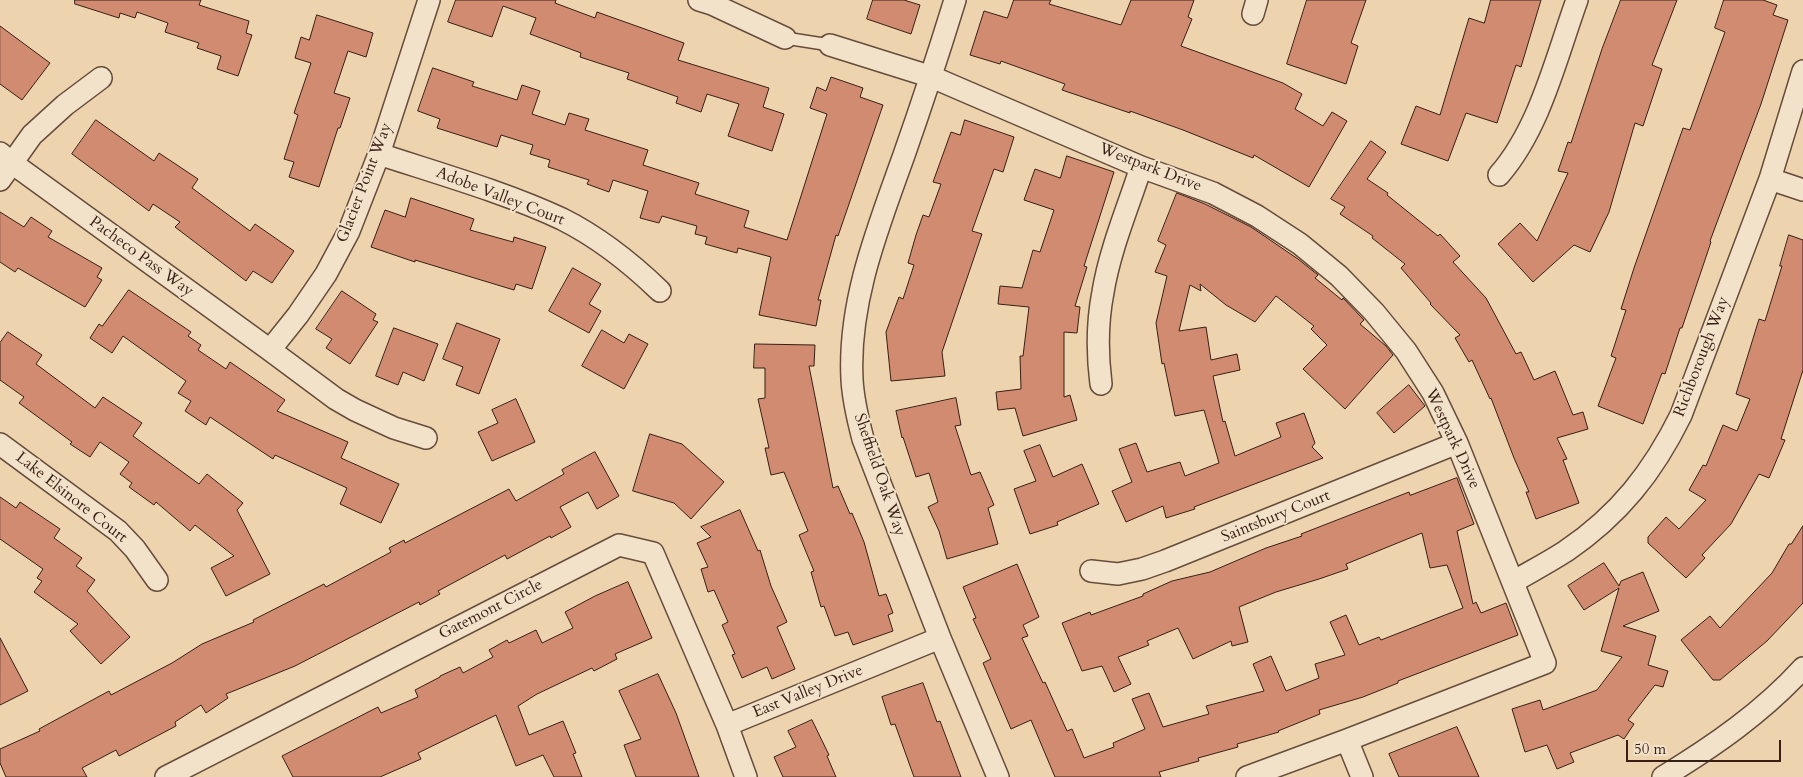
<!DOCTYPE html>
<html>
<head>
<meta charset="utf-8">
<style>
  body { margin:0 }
  #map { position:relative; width:1803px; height:777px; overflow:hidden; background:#edd3ae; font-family:Cardo,serif }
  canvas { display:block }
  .scale { position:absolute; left:1626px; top:740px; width:155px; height:22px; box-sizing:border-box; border:2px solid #381f15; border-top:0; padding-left:6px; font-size:15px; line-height:18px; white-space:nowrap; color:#381f15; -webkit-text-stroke:4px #f3e2ca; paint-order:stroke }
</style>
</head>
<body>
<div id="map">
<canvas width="1803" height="777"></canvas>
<div class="scale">50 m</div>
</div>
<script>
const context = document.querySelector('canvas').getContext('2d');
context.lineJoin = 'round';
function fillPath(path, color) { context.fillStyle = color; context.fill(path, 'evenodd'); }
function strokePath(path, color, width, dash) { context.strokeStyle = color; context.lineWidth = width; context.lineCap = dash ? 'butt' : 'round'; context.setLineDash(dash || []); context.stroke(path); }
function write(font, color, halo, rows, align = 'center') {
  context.font = font + ' Cardo,serif'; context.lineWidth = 4; context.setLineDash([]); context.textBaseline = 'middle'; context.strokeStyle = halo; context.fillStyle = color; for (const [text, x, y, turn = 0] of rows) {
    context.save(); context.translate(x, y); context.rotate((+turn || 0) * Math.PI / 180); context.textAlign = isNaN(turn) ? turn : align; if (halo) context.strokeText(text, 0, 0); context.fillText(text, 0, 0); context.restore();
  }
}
const building = new Path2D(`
  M 75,0 L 201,0 L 199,5 L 249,21 L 246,33 L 252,35 L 238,76 L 217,69 L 221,56 L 197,48 L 199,43 L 165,32 L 168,23 L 137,12 L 135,18 L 120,13 L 119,18 L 75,4 Z
  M 456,0 L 556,0 L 555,3 L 595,18 L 597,12 L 684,43 L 678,60 L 769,88 L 763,107 L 784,114 L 772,151 L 728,136 L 739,104 L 707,94 L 701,112 L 676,103 L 678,97 L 627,79 L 629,73 L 580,57 L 581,53 L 530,34 L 536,18 L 503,6 L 492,37 L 448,22 Z
  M 873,0 L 904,0 L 920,5 L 911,34 L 867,19 Z
  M 1014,0 L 1051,0 L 1049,4 L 1121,25 L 1131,0 L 1194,0 L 1188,17 L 1192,19 L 1181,46 L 1283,83 L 1302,94 L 1295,109 L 1323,126 L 1332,112 L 1347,121 L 1309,187 L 1254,155 L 1253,158 L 1183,130 L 1130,111 L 1130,113 L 1062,90 L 1065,84 L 1001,61 L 1000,64 L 970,55 L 984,11 L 1007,18 Z
  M 1307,0 L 1366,0 L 1351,43 L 1358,46 L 1346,84 L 1287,64 Z
  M 1491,0 L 1541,0 L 1521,67 L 1516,65 L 1497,123 L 1466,113 L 1448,161 L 1401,144 L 1416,106 L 1440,115 L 1469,18 L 1484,23 Z
  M 1621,0 L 1677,0 L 1652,65 L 1662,69 L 1643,126 L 1635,123 L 1609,212 L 1590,252 L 1574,245 L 1533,282 L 1498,244 L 1520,223 L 1537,241 L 1568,173 L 1558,171 L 1568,142 L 1571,143 L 1602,49 Z
  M 1724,0 L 1763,0 L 1777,5 L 1773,15 L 1788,20 L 1761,104 L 1710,241 L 1711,242 L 1682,328 L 1680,328 L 1665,374 L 1662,373 L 1643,424 L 1598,406 L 1616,358 L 1611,356 L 1626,310 L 1621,309 L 1634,268 L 1683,128 L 1690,130 L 1725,32 L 1715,28 Z
  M 317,15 L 373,33 L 366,57 L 348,51 L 334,93 L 350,98 L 340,128 L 338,128 L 319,187 L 289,177 L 294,162 L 284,159 L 298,115 L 294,113 L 311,63 L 295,58 L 301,37 L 309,40 Z
  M 0,26 L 50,63 L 22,100 L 0,84 Z
  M 433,68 L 474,82 L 472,86 L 517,100 L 522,85 L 540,91 L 532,114 L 565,125 L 569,113 L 589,119 L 585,130 L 648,150 L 643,165 L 699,183 L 695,194 L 749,211 L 744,227 L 787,240 L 827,114 L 810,108 L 817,87 L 826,91 L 831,77 L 863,88 L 860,97 L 883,105 L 838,236 L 836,235 L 818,300 L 821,300 L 816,326 L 759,315 L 771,257 L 738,248 L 737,253 L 705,244 L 707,237 L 695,234 L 697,226 L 662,216 L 659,223 L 640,218 L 648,191 L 613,180 L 609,192 L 587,184 L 589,180 L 548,167 L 550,160 L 530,154 L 533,145 L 501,135 L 497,147 L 437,128 L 440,119 L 418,111 Z
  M 96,120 L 154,161 L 159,153 L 198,179 L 192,188 L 250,231 L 255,224 L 294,251 L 272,283 L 253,271 L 246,281 L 175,227 L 180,222 L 153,204 L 149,211 L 72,154 Z
  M 965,120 L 1014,137 L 1003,172 L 994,169 L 972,231 L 982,234 L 942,352 L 945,376 L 891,381 L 886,332 L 899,297 L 903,299 L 914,265 L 908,263 L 916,235 L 923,215 L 929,217 L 941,184 L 933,182 L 951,132 L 960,135 Z
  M 1371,141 L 1386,152 L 1367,179 L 1388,193 L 1387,195 L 1438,236 L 1440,234 L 1460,256 L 1453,262 L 1486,298 L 1516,354 L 1521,352 L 1534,380 L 1555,371 L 1573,415 L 1583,412 L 1588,429 L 1557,438 L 1567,459 L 1563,460 L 1579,503 L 1536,519 L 1526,492 L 1529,492 L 1514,458 L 1491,398 L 1490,399 L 1472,360 L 1469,362 L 1455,338 L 1460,335 L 1430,304 L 1431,303 L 1401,268 L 1405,264 L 1372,238 L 1373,236 L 1340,214 L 1345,207 L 1331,199 Z
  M 1067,156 L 1114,172 L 1084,266 L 1087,267 L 1075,306 L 1080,307 L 1077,333 L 1064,332 L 1064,397 L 1070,395 L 1077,420 L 1023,436 L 1015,408 L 998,410 L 996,392 L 1021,389 L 1020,356 L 1023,356 L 1029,307 L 998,304 L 1000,286 L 1022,288 L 1033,250 L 1040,252 L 1054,210 L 1024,200 L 1035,169 L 1060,178 Z
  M 1177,193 L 1205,204 L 1251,227 L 1298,259 L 1318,275 L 1315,278 L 1342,300 L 1343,298 L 1364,320 L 1360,324 L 1386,346 L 1393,355 L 1345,409 L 1303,369 L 1327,345 L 1311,329 L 1314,326 L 1276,296 L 1255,322 L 1226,305 L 1200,284 L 1201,291 L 1190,285 L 1179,331 L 1206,327 L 1211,360 L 1237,354 L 1240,370 L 1213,376 L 1223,422 L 1225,421 L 1235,456 L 1281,437 L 1276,423 L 1304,413 L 1315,443 L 1312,447 L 1323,458 L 1194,507 L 1195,509 L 1166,518 L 1163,506 L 1126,522 L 1112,491 L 1132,482 L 1119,449 L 1136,443 L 1147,472 L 1180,462 L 1185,476 L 1219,463 L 1204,410 L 1175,416 L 1164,363 L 1162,364 L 1156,323 L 1167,276 L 1155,272 L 1166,245 L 1158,241 Z
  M 411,198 L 474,219 L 470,230 L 513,242 L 514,237 L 546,247 L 532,289 L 516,284 L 514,290 L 415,260 L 415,262 L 371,247 L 385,210 L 405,217 Z
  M 0,212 L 24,227 L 31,217 L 52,231 L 48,237 L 102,268 L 97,277 L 102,280 L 85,307 L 18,268 L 15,272 L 0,262 Z
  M 1789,235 L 1803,240 L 1803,370 L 1781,439 L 1785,440 L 1769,478 L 1759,474 L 1731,524 L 1702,555 L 1705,558 L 1686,578 L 1648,543 L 1648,537 L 1666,517 L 1679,529 L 1706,500 L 1689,490 L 1703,465 L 1706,466 L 1723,425 L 1737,431 L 1750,399 L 1736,394 L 1759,319 L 1765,321 L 1782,266 L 1780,266 Z
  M 573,268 L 601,284 L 589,304 L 601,311 L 589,333 L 549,311 Z
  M 129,290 L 191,332 L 188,336 L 201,345 L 198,350 L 226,369 L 230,362 L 285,400 L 277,411 L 348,442 L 341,458 L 399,484 L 381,523 L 340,504 L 347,488 L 275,455 L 273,459 L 210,417 L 206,425 L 185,411 L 191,401 L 178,393 L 186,381 L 123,336 L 112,353 L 90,338 L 99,324 L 102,326 Z
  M 342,291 L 376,314 L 373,320 L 378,322 L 350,364 L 326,348 L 332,339 L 316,329 Z
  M 457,323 L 500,339 L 479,394 L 456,385 L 463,367 L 443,359 Z
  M 394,328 L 438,344 L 424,381 L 403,372 L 398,385 L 376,376 Z
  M 602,330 L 624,343 L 629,334 L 648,344 L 624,389 L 582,366 Z
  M 8,332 L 42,355 L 36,364 L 95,408 L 103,397 L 142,423 L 133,436 L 199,484 L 207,474 L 243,503 L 237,510 L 270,574 L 226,596 L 211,568 L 234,556 L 195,525 L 190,531 L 156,502 L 154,505 L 129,487 L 132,483 L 120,474 L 129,462 L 100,442 L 90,457 L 70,444 L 72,442 L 19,403 L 24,397 L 0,380 L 0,343 Z
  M 755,344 L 815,345 L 814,366 L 809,366 L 833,488 L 838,486 L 850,514 L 852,513 L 864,542 L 879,596 L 886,594 L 893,613 L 888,615 L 893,631 L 853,645 L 848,632 L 835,636 L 824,606 L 821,607 L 811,572 L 814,571 L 799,535 L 808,531 L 784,472 L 771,475 L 765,448 L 769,448 L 758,399 L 765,398 L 765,368 L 754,368 Z
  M 1409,385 L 1425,406 L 1394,433 L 1377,413 Z
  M 956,398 L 961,425 L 955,426 L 971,475 L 980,472 L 994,505 L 988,508 L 998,544 L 947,559 L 939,531 L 928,507 L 938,502 L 929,473 L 916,477 L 903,437 L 902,438 L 896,411 Z
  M 516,399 L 535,442 L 492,461 L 478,432 L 498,423 L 492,410 Z
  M 650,434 L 682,444 L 724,482 L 691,519 L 674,503 L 633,491 Z
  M 1040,445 L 1053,477 L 1082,464 L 1099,504 L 1057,522 L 1058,525 L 1030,534 L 1014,489 L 1036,481 L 1024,451 Z
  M 595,452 L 619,496 L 597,509 L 588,492 L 560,507 L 571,527 L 551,538 L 550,536 L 507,559 L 505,555 L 438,591 L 440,594 L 420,605 L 419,602 L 295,666 L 226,694 L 228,698 L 206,713 L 201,705 L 175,722 L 176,726 L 119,756 L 116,750 L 82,768 L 87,777 L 6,777 L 0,763 L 0,749 L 40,731 L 39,729 L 109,691 L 111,695 L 172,663 L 202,644 L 254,622 L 253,620 L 324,584 L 326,587 L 391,552 L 389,548 L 404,540 L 405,543 L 509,489 L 516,501 L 564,474 L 562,470 Z
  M 1457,478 L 1474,524 L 1457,531 L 1473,604 L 1476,602 L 1481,613 L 1506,603 L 1518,635 L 1398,681 L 1398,683 L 1363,697 L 1319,710 L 1320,714 L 1278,731 L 1279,732 L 1237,744 L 1238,747 L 1198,758 L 1199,761 L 1159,772 L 1161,777 L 1055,777 L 1031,720 L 1011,729 L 983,663 L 991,659 L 973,619 L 976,618 L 963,587 L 1017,564 L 1039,617 L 1023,625 L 1028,636 L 1022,638 L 1043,683 L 1045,682 L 1067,731 L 1072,729 L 1084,758 L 1114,747 L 1113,743 L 1145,729 L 1132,699 L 1149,693 L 1163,727 L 1209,714 L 1206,706 L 1264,691 L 1253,664 L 1271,656 L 1286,691 L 1319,678 L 1315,664 L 1345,655 L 1330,622 L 1346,615 L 1359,645 L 1379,637 L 1381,640 L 1463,608 L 1447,565 L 1430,568 L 1422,533 L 1346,564 L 1348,569 L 1319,579 L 1276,592 L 1239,607 L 1248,642 L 1232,646 L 1231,641 L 1193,659 L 1178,628 L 1147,641 L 1149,645 L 1118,657 L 1131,684 L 1114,692 L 1102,666 L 1082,671 L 1062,623 L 1090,612 L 1091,615 L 1143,596 L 1143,594 L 1172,581 L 1210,572 L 1266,548 L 1302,536 L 1301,534 L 1409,492 L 1410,495 Z
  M 0,497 L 16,508 L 20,502 L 60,529 L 54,538 L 82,558 L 76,566 L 95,580 L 87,591 L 130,637 L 101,664 L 70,631 L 78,624 L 34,592 L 42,581 L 37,578 L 43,569 L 0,539 Z
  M 740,510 L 758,551 L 760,550 L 771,586 L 787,622 L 777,627 L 795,669 L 772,679 L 767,667 L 742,678 L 732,655 L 735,654 L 722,625 L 728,622 L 714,590 L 708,592 L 701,569 L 708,567 L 697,543 L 711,537 L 701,527 Z
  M 1803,526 L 1803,603 L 1767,641 L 1720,680 L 1713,680 L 1681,640 L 1710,616 L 1720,628 L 1772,573 L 1789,544 L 1791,544 Z
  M 1604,563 L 1619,586 L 1621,581 L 1643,572 L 1659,611 L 1623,626 L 1656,636 L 1648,665 L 1668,671 L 1663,687 L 1655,685 L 1628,720 L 1634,724 L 1624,739 L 1618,735 L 1570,753 L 1574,762 L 1557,769 L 1547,745 L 1525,752 L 1512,709 L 1540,700 L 1543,710 L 1597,690 L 1622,657 L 1601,651 L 1619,588 L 1584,610 L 1568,586 Z
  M 628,582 L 652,638 L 615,654 L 617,659 L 594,671 L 592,668 L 537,694 L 518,706 L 529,735 L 563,721 L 576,753 L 573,754 L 582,777 L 554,777 L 543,755 L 516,766 L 496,715 L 418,753 L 421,759 L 380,777 L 293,777 L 282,756 L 378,707 L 381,713 L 418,697 L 415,690 L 440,677 L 440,676 L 460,667 L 463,673 L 493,657 L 489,650 L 507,640 L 509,643 L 536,630 L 542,643 L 573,628 L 565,612 L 595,596 Z
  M 0,638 L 28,691 L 0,705 Z
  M 658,674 L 676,713 L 699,777 L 636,777 L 624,745 L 641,739 L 619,691 Z
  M 923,683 L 937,722 L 940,721 L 961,777 L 914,777 L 895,724 L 891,725 L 882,697 Z
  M 812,720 L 829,755 L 827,756 L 836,777 L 783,777 L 774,757 L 796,747 L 788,731 Z
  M 1457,727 L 1479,777 L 1399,777 L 1389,754 Z`);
fillPath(building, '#d08b71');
strokePath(building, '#381f15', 1);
const service = new Path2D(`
  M 785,38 L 830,45`);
const minor = new Path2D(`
  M 699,0 L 712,4 L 785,38
  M 955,0 C 939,52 922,104 904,155 C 878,228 848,301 852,379 C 853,400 858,420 863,439 L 940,638 L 998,777
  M 1253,14 L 1257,0
  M 830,45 L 932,77 L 1141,167 L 1213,193 L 1257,216 L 1300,244 L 1339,276 L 1374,312 L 1406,351 L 1433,393 L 1457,443 L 1545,663 L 1347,740 L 1247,777
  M 0,153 L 12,163 L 270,350 L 336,399 L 355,410 L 394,428 L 426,438
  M 379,154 C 440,174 504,192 562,219 C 598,237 631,263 660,291
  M 1499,175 C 1540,128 1556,58 1577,0
  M 1770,179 L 1803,190
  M 0,180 L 32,135 L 65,105 L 101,78
  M 270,350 L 298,315 L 326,274 L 349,231 L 379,154 L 429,0
  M 1101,384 C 1097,353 1097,323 1103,292 C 1110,249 1128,208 1141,167
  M 0,444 L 118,531 L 135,549 L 157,580
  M 1091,571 L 1118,574 L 1142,569 L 1165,561 L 1457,443
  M 1513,582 C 1530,572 1549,562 1566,551 C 1619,515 1653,472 1681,415 L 1770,179 L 1803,71
  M 727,725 L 940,638
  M 1347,740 L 1362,777
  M 166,777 L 619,545 L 653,553 L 727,725 L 746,777
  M 1663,777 C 1714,746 1763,712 1803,668`);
strokePath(service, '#654c3b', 14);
strokePath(minor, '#654c3b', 24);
strokePath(service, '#f3e2ca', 11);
strokePath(minor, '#f3e2ca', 21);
write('16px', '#381f15', '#f3e2ca', [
  ["Westpark Drive",1150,168,21],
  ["Glacier Point Way",365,183,-69],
  ["Adobe Valley Court",500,197,21],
  ["Pacheco Pass Way",141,257,36],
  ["Richborough Way",1702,357,-69],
  ["Westpark Drive",1452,439,65],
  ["Sheffield Oak Way",879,475,71],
  ["Lake Elsinore Court",71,498,38],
  ["Saintsbury Court",1276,517,-22],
  ["Gatemont Circle",491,610,-27],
  ["East Valley Drive",808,692,-22]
]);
</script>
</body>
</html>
